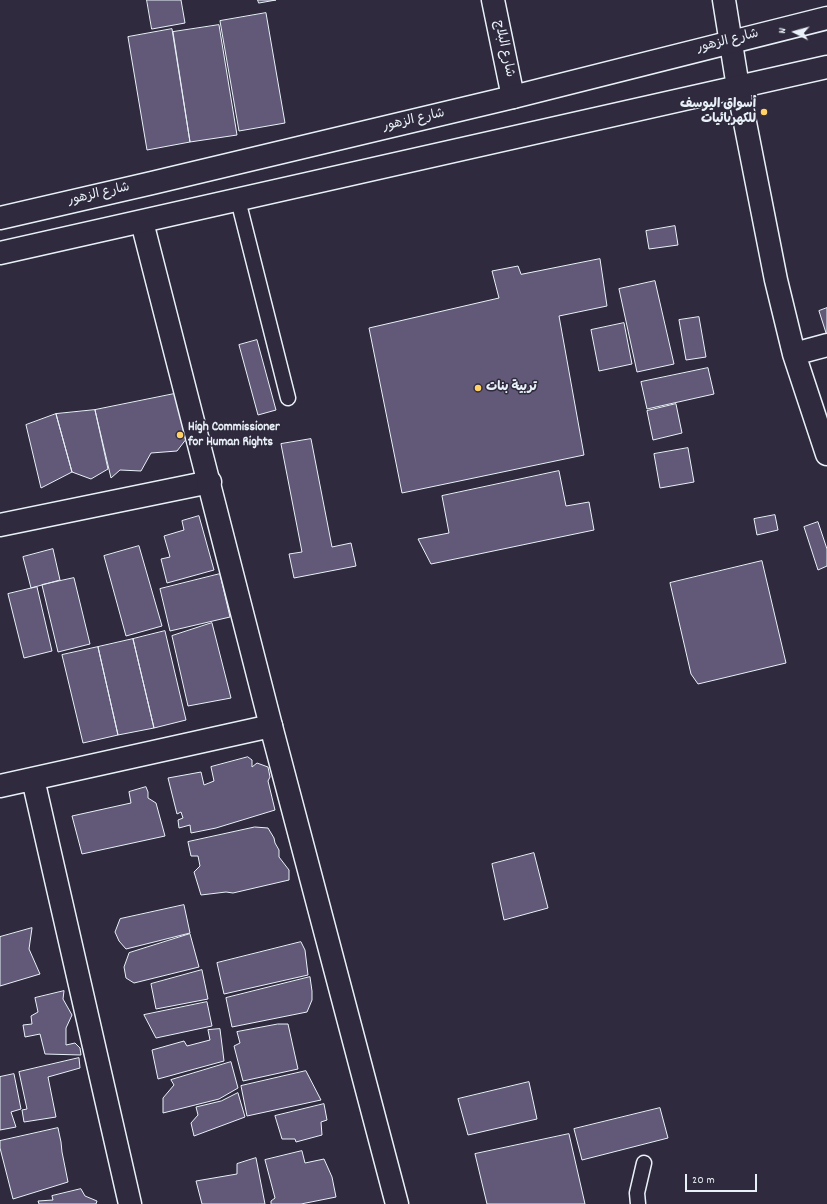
<!DOCTYPE html>
<html>
<head>
<meta charset="utf-8">
<style>
  body { margin:0 }
  #map { position:relative; width:827px; height:1204px; overflow:hidden; background:#2f2a3d; font-family:Dekko,sans-serif }
  canvas { display:block }
  .north { position:absolute; left:775px; top:12px; width:40px; height:40px; -webkit-text-stroke:3px #2f2a3d; paint-order:stroke; rotate:276deg; font-size:11px; font-weight:700; line-height:16px; text-align:center; color:#e8f1f8 }
  .north::after { content:''; display:block; margin:auto; width:14px; height:18px; background:#e8f1f8; clip-path:polygon(50% 0,100% 100%,50% 72%,0 100%) }
  .scale { position:absolute; left:685px; top:1174px; width:72px; height:18px; box-sizing:border-box; border:2px solid #e8f1f8; border-top:0; padding-left:5px; font-size:12px; line-height:14px; white-space:nowrap; color:#e8f1f8; -webkit-text-stroke:3px #2f2a3d; paint-order:stroke }
</style>
</head>
<body>
<div id="map">
<canvas width="827" height="1204"></canvas>
<div class="north">N</div>
<div class="scale">20 m</div>
</div>
<script>
const context = document.querySelector('canvas').getContext('2d');
context.lineJoin = 'round';
function fillPath(path, color) { context.fillStyle = color; context.fill(path, 'evenodd'); }
function strokePath(path, color, width, dash) { context.strokeStyle = color; context.lineWidth = width; context.lineCap = dash ? 'butt' : 'round'; context.setLineDash(dash || []); context.stroke(path); }
function write(font, color, halo, rows, align = 'center') {
  context.font = font + ' Dekko,"Playpen Sans Arabic",sans-serif'; context.lineWidth = 3; context.setLineDash([]); context.textBaseline = 'middle'; context.strokeStyle = halo; context.fillStyle = color; for (const [text, x, y, turn = 0] of rows) {
    context.save(); context.translate(x, y); context.rotate((+turn || 0) * Math.PI / 180); context.textAlign = isNaN(turn) ? turn : align; if (halo) context.strokeText(text, 0, 0); context.fillText(text, 0, 0); context.restore();
  }
}
const building = new Path2D(`
  M 147,0 L 181,0 L 185,23 L 152,29 Z
  M 258,0 L 276,0 L 259,3 Z
  M 266,13 L 285,123 L 239,131 L 220,21 Z
  M 219,25 L 237,135 L 190,142 L 173,32 Z
  M 172,29 L 190,142 L 147,150 L 128,37 Z
  M 675,226 L 678,245 L 649,249 L 646,231 Z
  M 600,259 L 607,306 L 559,316 L 584,455 L 402,493 L 369,328 L 499,298 L 492,271 L 518,266 L 521,274 Z
  M 655,281 L 674,364 L 637,372 L 619,289 Z
  M 827,308 L 827,336 L 819,311 Z
  M 699,317 L 706,357 L 686,360 L 679,320 Z
  M 624,323 L 632,364 L 599,371 L 591,330 Z
  M 257,340 L 276,410 L 258,415 L 239,345 Z
  M 708,368 L 714,394 L 647,409 L 641,382 Z
  M 179,393 L 187,438 L 177,451 L 151,453 L 141,471 L 120,470 L 111,478 L 95,410 Z
  M 676,404 L 682,433 L 653,440 L 647,411 Z
  M 95,410 L 108,469 L 91,479 L 72,472 L 56,414 Z
  M 56,414 L 72,472 L 41,488 L 26,425 Z
  M 311,439 L 332,547 L 351,543 L 356,566 L 294,578 L 289,554 L 302,552 L 281,444 Z
  M 688,448 L 694,482 L 660,488 L 654,454 Z
  M 559,471 L 566,506 L 589,502 L 594,530 L 431,564 L 418,539 L 449,533 L 442,496 Z
  M 775,515 L 778,530 L 757,535 L 754,519 Z
  M 199,516 L 214,570 L 167,583 L 161,559 L 170,557 L 164,536 L 184,530 L 182,521 Z
  M 818,522 L 827,549 L 827,566 L 818,570 L 804,527 Z
  M 139,546 L 162,626 L 126,636 L 104,556 Z
  M 53,549 L 60,580 L 31,588 L 23,557 Z
  M 762,561 L 786,663 L 698,684 L 691,674 L 670,583 Z
  M 220,574 L 230,617 L 170,631 L 160,589 Z
  M 74,578 L 90,644 L 58,652 L 42,585 Z
  M 37,587 L 52,651 L 24,658 L 8,594 Z
  M 212,623 L 231,698 L 188,706 L 172,636 Z
  M 165,631 L 186,720 L 154,728 L 133,639 Z
  M 133,639 L 154,728 L 118,735 L 98,647 Z
  M 98,647 L 118,735 L 83,743 L 62,655 Z
  M 248,757 L 252,760 L 252,767 L 257,763 L 268,767 L 270,777 L 268,781 L 275,810 L 216,828 L 191,833 L 190,825 L 179,828 L 178,820 L 183,818 L 181,812 L 177,814 L 168,778 L 201,772 L 204,785 L 214,781 L 211,767 Z
  M 146,787 L 148,792 L 148,798 L 156,803 L 165,836 L 82,854 L 72,816 L 131,803 L 129,792 Z
  M 255,827 L 268,828 L 274,838 L 275,843 L 279,850 L 279,857 L 289,870 L 289,880 L 233,893 L 226,892 L 201,895 L 194,872 L 200,866 L 198,856 L 191,856 L 188,842 Z
  M 534,853 L 548,908 L 504,920 L 492,864 Z
  M 184,905 L 190,933 L 126,949 L 119,941 L 115,932 L 120,919 Z
  M 32,928 L 29,949 L 40,974 L 0,986 L 0,937 Z
  M 190,934 L 199,967 L 134,983 L 126,978 L 124,967 L 129,953 Z
  M 301,942 L 305,950 L 308,975 L 224,994 L 217,963 Z
  M 202,970 L 208,999 L 156,1009 L 151,984 Z
  M 310,977 L 312,991 L 312,1000 L 307,1012 L 232,1027 L 226,998 Z
  M 64,991 L 63,999 L 72,1015 L 66,1028 L 66,1045 L 75,1043 L 80,1048 L 81,1055 L 45,1054 L 40,1034 L 25,1037 L 23,1025 L 32,1024 L 31,1016 L 38,1012 L 35,998 Z
  M 207,1002 L 212,1026 L 156,1038 L 144,1015 Z
  M 278,1024 L 288,1024 L 298,1069 L 243,1081 L 234,1046 L 240,1043 L 237,1032 Z
  M 220,1029 L 224,1061 L 158,1079 L 152,1050 L 184,1041 L 187,1046 L 210,1040 L 208,1030 Z
  M 79,1058 L 80,1068 L 48,1077 L 56,1117 L 24,1122 L 22,1110 L 27,1109 L 19,1072 Z
  M 231,1062 L 238,1088 L 219,1099 L 163,1113 L 163,1098 L 174,1085 L 171,1080 Z
  M 306,1071 L 321,1100 L 247,1116 L 241,1086 Z
  M 14,1074 L 21,1109 L 11,1112 L 16,1127 L 0,1130 L 0,1077 Z
  M 529,1082 L 537,1119 L 468,1135 L 458,1099 Z
  M 238,1093 L 245,1117 L 194,1136 L 191,1123 L 198,1115 L 196,1107 L 221,1101 Z
  M 324,1104 L 327,1120 L 321,1122 L 322,1135 L 296,1142 L 295,1139 L 282,1139 L 275,1116 Z
  M 660,1108 L 668,1138 L 582,1160 L 574,1129 Z
  M 58,1128 L 61,1142 L 62,1152 L 68,1182 L 13,1199 L 0,1148 L 0,1141 Z
  M 569,1134 L 585,1204 L 487,1204 L 475,1154 Z
  M 302,1151 L 305,1163 L 324,1159 L 332,1177 L 336,1197 L 301,1204 L 271,1204 L 271,1201 L 275,1198 L 265,1160 Z
  M 256,1158 L 265,1204 L 202,1204 L 196,1181 L 237,1174 L 237,1164 Z
  M 81,1189 L 85,1196 L 97,1201 L 96,1204 L 39,1204 L 38,1201 L 53,1200 L 52,1196 Z`);
fillPath(building, '#615977');
strokePath(building, '#e8f1f8', 1);
const service = new Path2D(`
  M 238,200 L 288,398
  M 638,1204 L 637,1193 L 644,1163`);
const minor = new Path2D(`
  M 493,0 L 513,97
  M 724,0 L 738,87 L 776,280 L 794,354 L 827,454
  M 794,354 L 827,345
  M 0,525 L 210,482
  M 33,779 L 130,1204
  M 0,786 L 271,726`);
const tertiary = new Path2D(`
  M 142,222 L 271,726 L 397,1204`);
const secondary = new Path2D(`
  M 0,218 L 152,183 L 513,97 L 827,18
  M 0,253 L 827,67`);
strokePath(service, '#e8f1f8', 17);
strokePath(minor, '#e8f1f8', 25);
strokePath(tertiary, '#e8f1f8', 25);
strokePath(secondary, '#e8f1f8', 25);
strokePath(service, '#2f2a3d', 14);
strokePath(minor, '#2f2a3d', 22);
strokePath(tertiary, '#2f2a3d', 22);
strokePath(secondary, '#2f2a3d', 22);
for (const [x, y, r, color] of [
  [764,112,4,"#ffd166"],
  [478,388,4,"#ffd166"],
  [180,435,4,"#ffd166"]
]) { const dot = new Path2D(); dot.arc(x, y, r, 0, 2 * Math.PI); context.fillStyle = color; context.fill(dot); strokePath(dot, '#2f2a3d', 1.5); }
write('13px', '#e8f1f8', '#2f2a3d', [
  ["شارع الزهور",728,42,-14],
  ["شارع البلاج",503,49,78],
  ["شارع الزهور",414,121,-13],
  ["شارع الزهور",99,195,-13]
]);
write('bold 13px', '#e8f1f8', '#2f2a3d', [
  ["أسواق اليوسف",756,105,"right"],
  ["للكهربائيات",756,120,"right"],
  ["تربية بنات",486,388],
  ["High Commissioner",188,428],
  ["for Human Rights",188,443]
], 'left');
</script>
</body>
</html>
